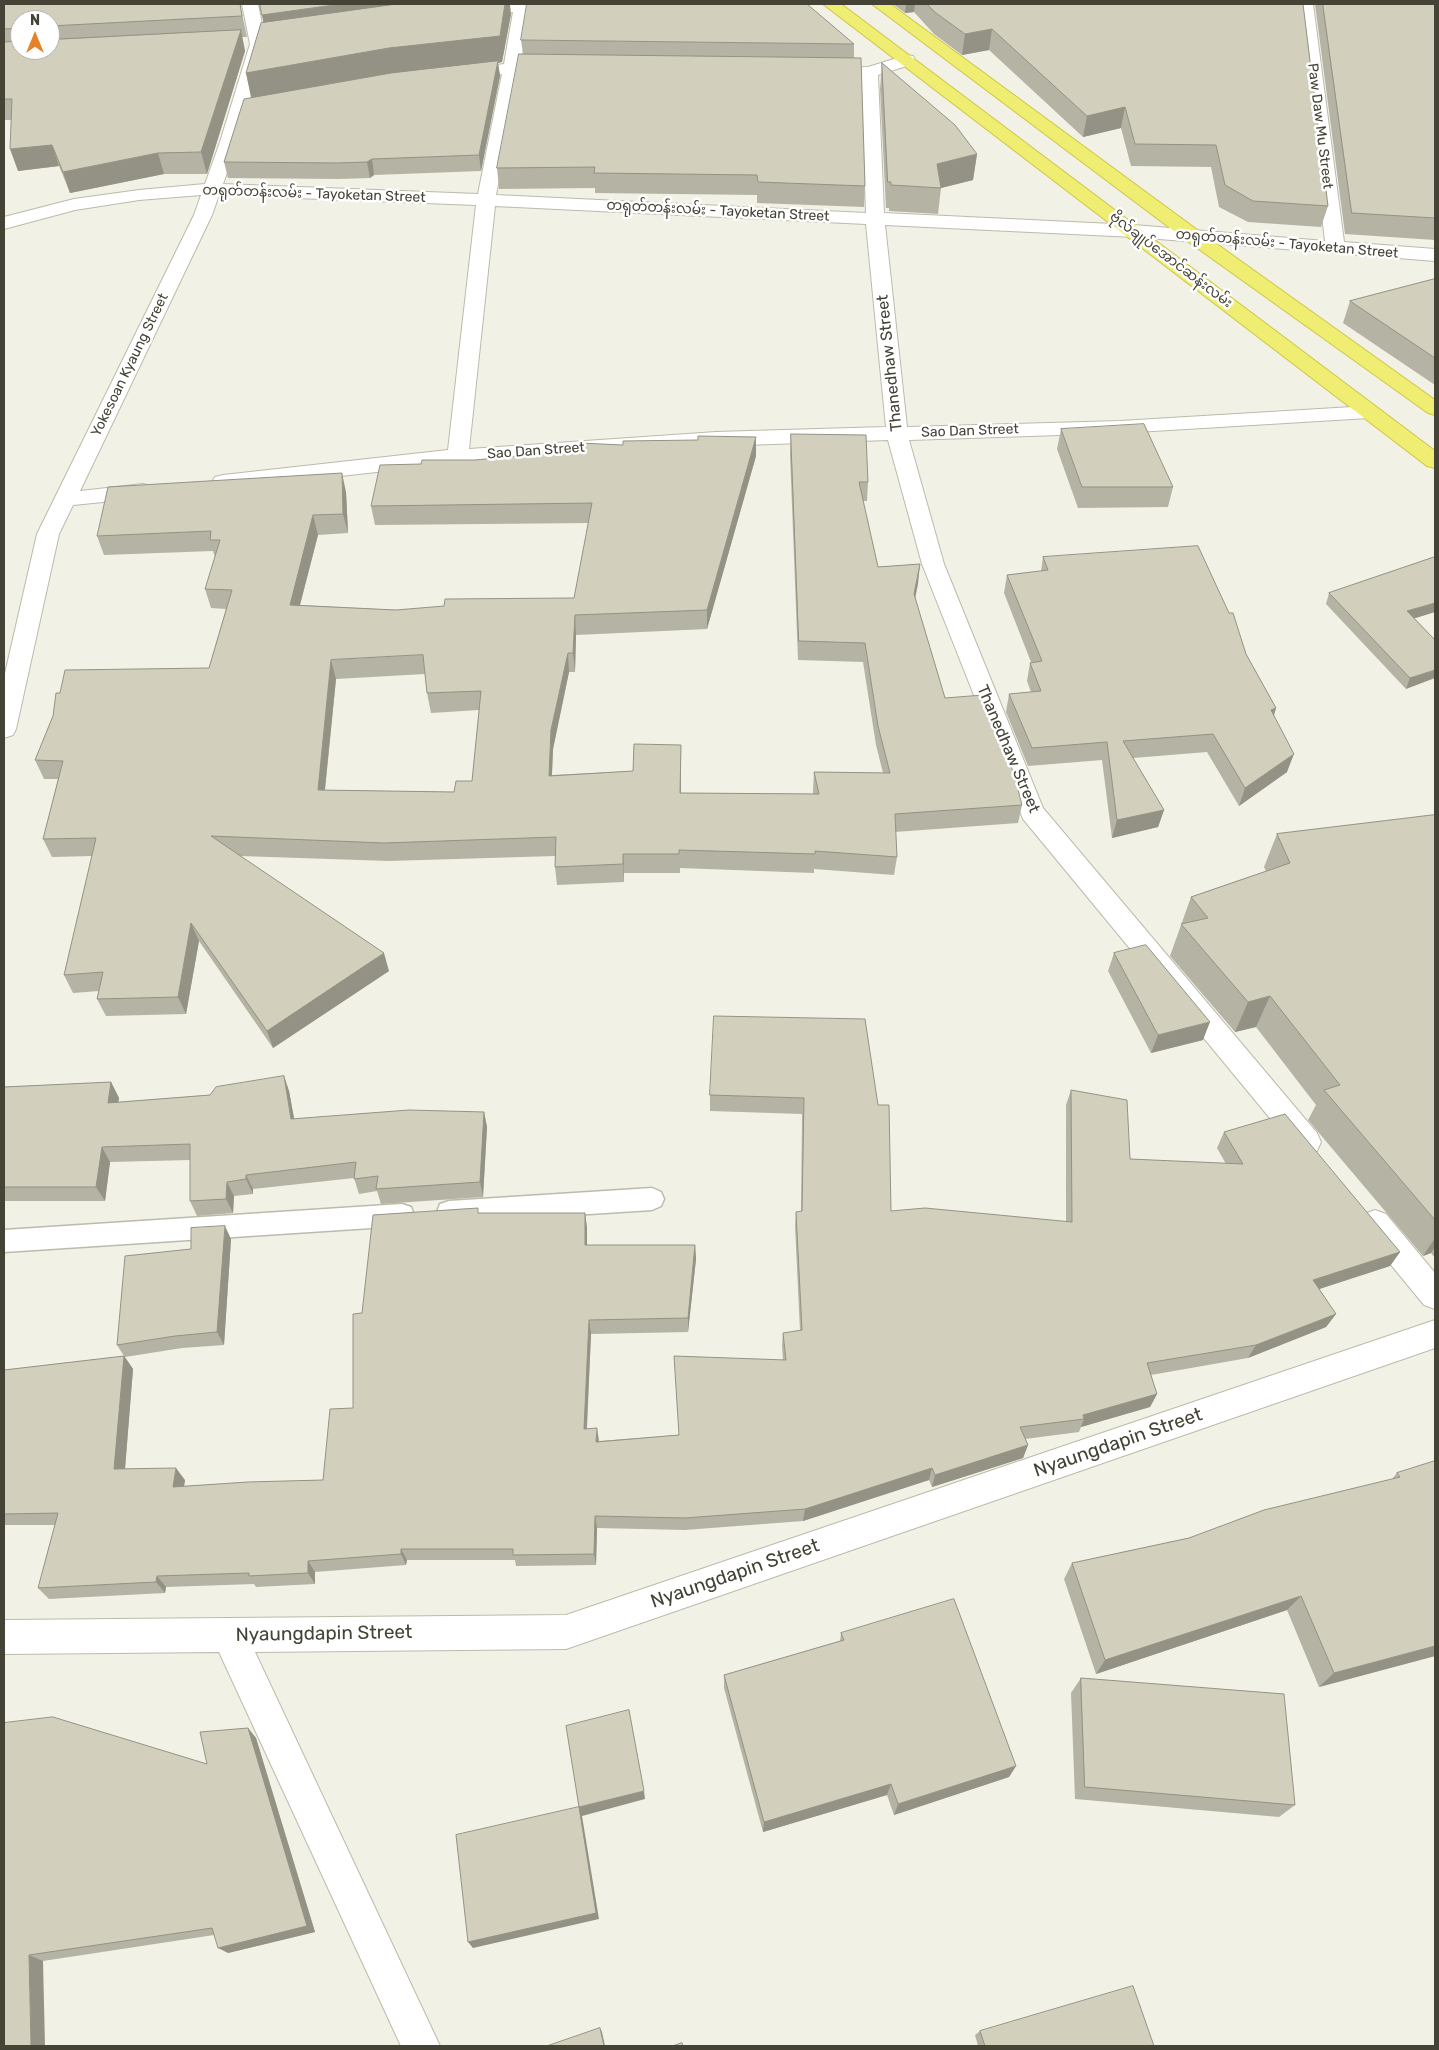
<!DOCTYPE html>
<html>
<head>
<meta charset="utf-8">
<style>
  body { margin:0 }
  #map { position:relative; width:1439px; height:2050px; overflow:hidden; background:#f1f1e6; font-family:Rubik,sans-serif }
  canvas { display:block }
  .frame { position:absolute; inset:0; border:5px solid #444336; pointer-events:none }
  .north { position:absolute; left:10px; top:10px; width:50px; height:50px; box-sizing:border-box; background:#fff; border:1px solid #b4b4af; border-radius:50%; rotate:0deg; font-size:14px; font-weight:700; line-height:20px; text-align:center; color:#444336 }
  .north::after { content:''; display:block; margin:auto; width:18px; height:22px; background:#e68029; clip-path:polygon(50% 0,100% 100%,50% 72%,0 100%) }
</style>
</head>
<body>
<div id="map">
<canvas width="1439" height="2050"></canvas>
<div class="frame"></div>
<div class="north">N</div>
</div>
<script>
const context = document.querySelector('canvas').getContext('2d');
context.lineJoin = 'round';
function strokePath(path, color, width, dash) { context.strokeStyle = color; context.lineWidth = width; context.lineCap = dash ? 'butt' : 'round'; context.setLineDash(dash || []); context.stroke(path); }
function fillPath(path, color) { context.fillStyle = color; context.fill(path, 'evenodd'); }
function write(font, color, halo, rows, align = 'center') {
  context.font = font + ' Rubik,"Noto Sans Myanmar",sans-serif'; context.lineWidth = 5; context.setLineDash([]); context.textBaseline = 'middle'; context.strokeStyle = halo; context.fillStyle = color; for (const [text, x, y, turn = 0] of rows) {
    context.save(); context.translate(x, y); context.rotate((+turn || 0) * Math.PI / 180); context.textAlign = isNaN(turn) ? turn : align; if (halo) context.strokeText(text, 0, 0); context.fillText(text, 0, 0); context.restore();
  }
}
const lane = new Path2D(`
  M 652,1188 L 661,1192 L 664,1199 L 661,1206 L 652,1210 L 449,1223 L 440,1220 L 437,1212 L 440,1204 L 449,1201 Z
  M 402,1204 L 411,1207 L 414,1215 L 411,1223 L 402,1226 L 4,1252 L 4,1230 Z`);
const street = new Path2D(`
  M 242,4 L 258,4 L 266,44 L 238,142 L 223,184 L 478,194 L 502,74 L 462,80 L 456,79 L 454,75 L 456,71 L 462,70 L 504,64 L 513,12 L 473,18 L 467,16 L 465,13 L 467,10 C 493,3 519,4 545,4 L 543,7 L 529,10 L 521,63 L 560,65 L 562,69 L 560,73 L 519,73 L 496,195 L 866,213 L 861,77 L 843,76 L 841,72 L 843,68 L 868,67 L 907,55 L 913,56 L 915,60 L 913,64 L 878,75 L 884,213 L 1134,225 L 1325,241 L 1297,4 L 1313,4 L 1344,242 L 1435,249 L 1435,261 L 1134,237 L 885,225 L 907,427 L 1120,421 L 1369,406 L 1376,408 L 1379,412 L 1376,416 L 1369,418 L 1120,433 L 909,440 L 944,564 L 1043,808 L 1317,1133 L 1321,1142 L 1317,1151 L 1307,1154 L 1297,1151 L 1023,819 L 922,564 L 888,440 L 716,446 L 458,463 L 223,489 L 215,487 L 212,482 L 215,477 L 223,475 L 448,450 L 476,205 L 219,195 L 212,215 L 80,491 L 143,484 L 151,486 L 154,491 L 151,496 L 143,498 L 73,505 L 59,534 L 16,729 L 13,735 L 4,738 L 4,678 L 37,534 L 194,215 L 201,195 L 139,200 L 75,210 L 4,229 L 4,217 L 74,199 L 139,190 L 205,184 L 220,142 L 250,44 ZM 495,206 L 866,224 L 886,427 L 716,432 L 469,449 Z
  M 1375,1210 L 1386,1214 L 1435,1273 L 1435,1309 L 1424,1305 L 1364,1232 L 1360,1223 L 1364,1214 Z
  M 1435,1320 L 1435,1348 L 566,1649 L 255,1652 L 440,2046 L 401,2046 L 219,1652 L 4,1654 L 4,1620 L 566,1615 Z`);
const highway = new Path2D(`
  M 823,4 L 841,4 L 1435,451 L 1435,468 L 1427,466 Z
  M 872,4 L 890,4 L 1200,232 L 1435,400 L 1435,415 L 1428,413 L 1186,240 Z`);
strokePath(lane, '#bcbbaa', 3);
strokePath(street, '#bcbbaa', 2);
strokePath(highway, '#cec644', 2);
fillPath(lane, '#fff');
fillPath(street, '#fff');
fillPath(highway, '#f0ed73');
fillPath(new Path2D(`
  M 4,4 L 240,4 L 247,37 L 242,37 L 245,51 L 207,174 L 164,174 L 70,193 L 59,166 L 18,171 L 11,120 L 4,120 ZM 20,20 L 50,20 L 50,50 L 20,50 Z
  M 259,4 L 511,14 L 502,62 L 498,63 L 500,76 L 481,171 L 374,175 L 370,178 L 339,179 L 228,178 L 224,162 L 251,98 L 246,73 L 264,23 Z
  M 893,4 L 1303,4 L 1328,206 L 1321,227 L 1248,222 L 1219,207 L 1211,167 L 1131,166 L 1121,128 L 1083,137 L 989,50 L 962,55 L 934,34 L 914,12 L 905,13 Z
  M 1315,4 L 1435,4 L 1435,240 L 1345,234 Z
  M 521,40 L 854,44 L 854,58 L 865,186 L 864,207 L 757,203 L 757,195 L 595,193 L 595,188 L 499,189 L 497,168 L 523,54 Z
  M 882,63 L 977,154 L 973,180 L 941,188 L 938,214 L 889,211 L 889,208 L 886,208 L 880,89 Z
  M 1435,279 L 1435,385 L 1343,323 L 1350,301 Z
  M 1061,429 L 1173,487 L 1168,507 L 1078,508 L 1057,449 Z
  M 791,434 L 868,482 L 867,501 L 863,501 L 878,567 L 920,564 L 915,597 L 945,698 L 1022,805 L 1018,823 L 895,832 L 897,857 L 894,875 L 814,869 L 814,873 L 680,868 L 680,873 L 624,873 L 624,882 L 557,885 L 555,867 L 555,856 L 389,861 L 240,856 L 389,971 L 273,1048 L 199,941 L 186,1014 L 106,1016 L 97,999 L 99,991 L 73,993 L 64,975 L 92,856 L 52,857 L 43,839 L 58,779 L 44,779 L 35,760 L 53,716 L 60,693 L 209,668 L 226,609 L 211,608 L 205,589 L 215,557 L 213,551 L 104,555 L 97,536 L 346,492 L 348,533 L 318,535 L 300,605 L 396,610 L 574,598 L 589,523 L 375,525 L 371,506 L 421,464 L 475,460 L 623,445 L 756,437 L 756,456 L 707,629 L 576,635 L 575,672 L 569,672 L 553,749 L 552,775 L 633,771 L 681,745 L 681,793 L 813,794 L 813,791 L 814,772 L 883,773 L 876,745 L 863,662 L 798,660 L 790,454 ZM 425,674 L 427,693 L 431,713 L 479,710 L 472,781 L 454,792 L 325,790 L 336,679 Z
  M 1043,557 L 1246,654 L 1276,708 L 1274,716 L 1287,772 L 1239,806 L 1207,752 L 1133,758 L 1164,810 L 1158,827 L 1112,838 L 1102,760 L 1028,766 L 1006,712 L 1009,694 L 1031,692 L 1027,681 L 1030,663 L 1031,662 L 1004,593 L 1007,575 L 1041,571 Z
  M 1435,557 L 1435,612 L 1414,618 L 1435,640 L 1406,689 L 1326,604 L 1329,593 Z
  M 1435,815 L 1435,1258 L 1431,1253 L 1423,1256 L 1308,1120 L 1316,1105 L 1256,1027 L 1235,1032 L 1170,956 L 1191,897 L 1266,871 L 1264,867 L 1277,834 Z
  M 1114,953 L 1203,1040 L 1151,1053 L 1108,971 Z
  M 865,1019 L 891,1211 L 1066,1222 L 1066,1105 L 1071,1090 L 1130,1159 L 1226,1164 L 1217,1148 L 1224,1132 L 1400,1252 L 1390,1266 L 1319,1289 L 1336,1314 L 1326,1327 L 1248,1358 L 1151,1375 L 1157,1394 L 1150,1407 L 1081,1427 L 1079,1432 L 1025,1439 L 1028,1445 L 1023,1458 L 932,1487 L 929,1480 L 803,1521 L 685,1530 L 597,1528 L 596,1565 L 516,1566 L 515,1560 L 407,1560 L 406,1565 L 315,1572 L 315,1584 L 256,1587 L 254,1584 L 166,1587 L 165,1593 L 49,1599 L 38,1588 L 55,1525 L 4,1525 L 4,1370 L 124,1356 L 117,1345 L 191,1249 L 231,1239 L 224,1345 L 182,1348 L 125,1357 L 133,1369 L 125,1469 L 185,1480 L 184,1486 L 323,1480 L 353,1408 L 362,1313 L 480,1213 L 585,1213 L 587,1228 L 587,1245 L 695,1245 L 696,1259 L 688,1332 L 591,1334 L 587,1429 L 599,1441 L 679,1435 L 783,1360 L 782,1346 L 783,1333 L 800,1331 L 795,1226 L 796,1212 L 801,1212 L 802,1114 L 710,1111 L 710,1095 Z
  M 284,1076 L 289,1091 L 294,1119 L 484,1112 L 487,1127 L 483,1197 L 381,1204 L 377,1191 L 359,1194 L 354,1178 L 253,1189 L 253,1194 L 234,1196 L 233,1213 L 197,1216 L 190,1201 L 190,1160 L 110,1162 L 105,1201 L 4,1201 L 4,1087 L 111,1082 L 119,1098 L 118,1102 L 210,1095 Z
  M 1435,1461 L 1435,1656 L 1319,1687 L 1287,1610 L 1096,1674 L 1064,1579 L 1072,1563 L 1189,1538 L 1392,1479 L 1397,1473 Z
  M 841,1633 L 1016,1766 L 1009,1777 L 894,1815 L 887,1795 L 763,1832 L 724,1688 L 724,1675 L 840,1641 Z
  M 1081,1678 L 1295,1805 L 1279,1817 L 1075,1799 L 1071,1693 Z
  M 4,1723 L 207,1764 L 248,1728 L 256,1738 L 315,1932 L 228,1953 L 214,1935 L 43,1961 L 4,2046 Z
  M 980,2031 L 1154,2046 L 978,2046 L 975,2035 Z`), '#b5b3a3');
fillPath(new Path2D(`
  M 341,4 L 493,4 L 266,36 L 262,15 Z
  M 505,4 L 510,4 L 511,14 L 502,62 L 498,63 L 500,76 L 481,171 L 479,155 L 252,100 L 246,73 Z
  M 906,4 L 915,4 L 914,12 L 905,13 Z
  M 992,29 L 989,50 L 962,55 L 965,34 Z
  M 241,30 L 245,51 L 207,174 L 201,152 Z
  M 1125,107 L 1121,128 L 1083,137 L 1087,116 Z
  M 52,145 L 59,166 L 18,171 L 10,149 Z
  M 158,153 L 164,174 L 70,193 L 63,172 Z
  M 977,154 L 973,180 L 941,188 L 937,164 Z
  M 372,159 L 374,175 L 370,178 L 367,162 Z
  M 756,437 L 756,456 L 707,629 L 707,610 Z
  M 342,473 L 346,492 L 348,533 L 343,514 Z
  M 313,515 L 318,535 L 295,624 L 290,605 Z
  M 920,564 L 918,584 L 912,614 L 914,594 Z
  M 1435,603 L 1435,612 L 1403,622 L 1407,611 Z
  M 575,615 L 576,635 L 575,672 L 573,653 Z
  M 568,653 L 569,672 L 553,749 L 551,794 L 549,776 L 551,730 Z
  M 331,660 L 336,679 L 323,808 L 318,790 Z
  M 1435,670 L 1435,678 L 1406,689 L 1410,678 Z
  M 1276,708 L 1270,726 L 1271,710 Z
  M 681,745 L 681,812 L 680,793 Z
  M 1294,754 L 1287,772 L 1239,806 L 1245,788 Z
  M 1164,810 L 1158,827 L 1112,838 L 1117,820 Z
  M 623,854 L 624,873 L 624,882 L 623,864 Z
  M 191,923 L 199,941 L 186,1014 L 178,997 Z
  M 384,953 L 389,971 L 273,1048 L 267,1031 Z
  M 1270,996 L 1256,1027 L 1235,1032 L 1248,1002 Z
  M 1210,1022 L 1203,1040 L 1151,1053 L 1158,1035 Z
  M 284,1076 L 289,1091 L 297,1134 L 291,1119 Z
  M 111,1082 L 119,1098 L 116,1118 L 108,1103 Z
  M 484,1112 L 487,1127 L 483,1197 L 480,1182 Z
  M 102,1147 L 110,1162 L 105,1201 L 96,1187 Z
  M 246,1175 L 253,1189 L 253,1194 L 246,1179 Z
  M 227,1182 L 234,1196 L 233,1213 L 226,1199 Z
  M 585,1213 L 587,1228 L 587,1259 L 585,1245 Z
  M 225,1226 L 231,1239 L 224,1345 L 217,1332 Z
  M 1435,1238 L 1435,1247 L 1431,1253 L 1423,1256 Z
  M 695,1245 L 696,1259 L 688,1332 L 688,1318 Z
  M 1400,1252 L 1390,1266 L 1304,1294 L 1313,1280 Z
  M 1336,1314 L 1326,1327 L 1248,1358 L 1256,1345 Z
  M 589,1320 L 591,1334 L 586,1441 L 584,1429 Z
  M 124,1356 L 133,1369 L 124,1481 L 114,1469 Z
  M 1157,1394 L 1150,1407 L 1081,1427 L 1084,1419 L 1083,1415 Z
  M 597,1428 L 599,1441 L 596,1442 Z
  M 1028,1445 L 1023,1458 L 932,1487 L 935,1475 Z
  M 176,1468 L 185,1480 L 182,1499 L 173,1487 Z
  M 932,1468 L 929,1480 L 803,1521 L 805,1509 Z
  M 595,1516 L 597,1528 L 596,1565 L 594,1554 Z
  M 401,1549 L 407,1560 L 406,1565 L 401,1554 Z
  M 308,1561 L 315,1572 L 315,1584 L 308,1573 Z
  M 157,1576 L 166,1587 L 165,1593 L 156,1582 Z
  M 1301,1596 L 1287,1610 L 1096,1674 L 1105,1660 Z
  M 1435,1646 L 1435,1656 L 1319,1687 L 1334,1673 Z
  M 248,1728 L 256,1738 L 315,1932 L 228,1953 L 218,1948 Z
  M 1016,1766 L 1009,1777 L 894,1815 L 898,1804 Z
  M 891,1784 L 887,1795 L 763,1832 L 764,1822 Z
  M 644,1791 L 645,1799 L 582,1816 L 599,1919 L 473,1948 L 468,1942 L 579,1807 Z
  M 29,1955 L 43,1961 L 45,2046 L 31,2046 Z
  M 600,2028 L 602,2032 L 605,2046 L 604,2046 Z`), '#939284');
const building = new Path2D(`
  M 4,4 L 240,4 L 242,16 L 50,26 L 50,20 L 20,20 L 20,28 L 4,29 Z
  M 260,4 L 341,4 L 262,15 Z
  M 397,4 L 505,4 L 500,36 L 389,48 L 246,73 L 261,23 Z
  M 527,4 L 807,4 L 854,44 L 521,40 Z
  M 927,4 L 1303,4 L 1328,206 L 1253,201 L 1225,185 L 1216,145 L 1135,144 L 1125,107 L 1087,116 L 992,29 L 965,34 L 936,13 Z
  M 1323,4 L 1435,4 L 1435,218 L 1352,213 Z
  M 241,30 L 201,152 L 158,153 L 63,172 L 52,145 L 10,149 L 12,99 L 4,99 L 4,42 L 20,41 L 20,50 L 50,50 L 50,40 Z
  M 519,54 L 861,58 L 865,186 L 758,182 L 757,175 L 594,173 L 595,167 L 497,168 Z
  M 498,61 L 479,155 L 372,159 L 367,162 L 336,163 L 224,162 L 244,99 L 391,73 Z
  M 882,63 L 955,125 L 977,154 L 937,164 L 941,188 L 891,185 L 891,182 L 888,182 Z
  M 1435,279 L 1435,358 L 1350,301 Z
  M 1144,424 L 1173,487 L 1082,487 L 1061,429 Z
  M 791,434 L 866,435 L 868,482 L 859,482 L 878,567 L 920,564 L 914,594 L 945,698 L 983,695 L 1014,774 L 1022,805 L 895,814 L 897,857 L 815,851 L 815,854 L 679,850 L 679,854 L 623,854 L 623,864 L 555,867 L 556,837 L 384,843 L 211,836 L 384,953 L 267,1031 L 191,923 L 178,997 L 97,999 L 103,972 L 64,975 L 96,838 L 43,839 L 63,761 L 35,760 L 53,716 L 56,693 L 60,693 L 65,670 L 209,668 L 232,590 L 205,589 L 220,540 L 210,540 L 211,531 L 97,536 L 108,487 L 342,473 L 343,514 L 313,515 L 290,605 L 396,610 L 444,606 L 445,599 L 574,598 L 592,503 L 371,506 L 380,465 L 421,464 L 422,460 L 475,460 L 527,455 L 527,452 L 577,449 L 579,443 L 623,445 L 623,441 L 698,440 L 698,436 L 756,437 L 707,610 L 575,615 L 573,653 L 568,653 L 551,730 L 549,776 L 633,771 L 634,744 L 681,745 L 680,793 L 819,794 L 814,772 L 890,773 L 878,726 L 865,643 L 799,641 ZM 423,655 L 427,693 L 481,691 L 472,781 L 456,781 L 454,792 L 318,790 L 331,660 Z
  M 1198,546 L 1229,613 L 1233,613 L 1246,654 L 1276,708 L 1271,710 L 1294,754 L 1245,788 L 1213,734 L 1123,741 L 1164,810 L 1117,820 L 1107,742 L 1032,748 L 1009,694 L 1041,691 L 1030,663 L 1042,661 L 1007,575 L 1048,570 L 1043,557 Z
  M 1435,557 L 1435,603 L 1407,611 L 1435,640 L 1435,670 L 1410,678 L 1329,593 Z
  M 1435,815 L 1435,1220 L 1324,1090 L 1340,1085 L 1270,996 L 1248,1002 L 1181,924 L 1208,918 L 1191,897 L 1290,863 L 1277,834 Z
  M 1146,945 L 1210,1022 L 1158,1035 L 1114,953 Z
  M 714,1016 L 865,1019 L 878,1105 L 889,1105 L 891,1211 L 925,1208 L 1072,1222 L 1071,1090 L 1127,1100 L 1130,1159 L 1243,1164 L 1224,1132 L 1285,1114 L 1400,1252 L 1313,1280 L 1336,1314 L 1256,1345 L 1147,1363 L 1157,1394 L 1083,1415 L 1084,1419 L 1020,1427 L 1028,1445 L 935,1475 L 932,1468 L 805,1509 L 685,1518 L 595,1516 L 594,1554 L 513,1555 L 513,1549 L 401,1549 L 401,1554 L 308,1561 L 308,1573 L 249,1576 L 249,1573 L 157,1576 L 156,1582 L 38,1588 L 58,1513 L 4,1514 L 4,1370 L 124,1356 L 114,1469 L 176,1468 L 173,1487 L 248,1482 L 323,1480 L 330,1409 L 353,1408 L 353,1314 L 362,1313 L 373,1215 L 478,1208 L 478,1213 L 585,1213 L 585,1245 L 695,1245 L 688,1318 L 589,1320 L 584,1429 L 597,1428 L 596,1442 L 679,1435 L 674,1356 L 786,1360 L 783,1333 L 802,1330 L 796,1212 L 802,1211 L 804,1098 L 710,1095 Z
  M 284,1076 L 291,1119 L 409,1110 L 484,1112 L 480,1182 L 376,1189 L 378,1176 L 354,1179 L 356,1162 L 246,1175 L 246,1179 L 227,1182 L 226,1199 L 190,1201 L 190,1144 L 102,1147 L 96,1187 L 4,1187 L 4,1087 L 111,1082 L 108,1103 L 210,1095 L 216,1087 Z
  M 225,1226 L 217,1332 L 175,1336 L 117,1345 L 125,1256 L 191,1249 L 191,1228 Z
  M 1435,1461 L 1435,1646 L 1334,1673 L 1301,1596 L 1105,1660 L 1072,1563 L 1189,1538 L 1264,1510 L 1400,1477 L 1397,1473 Z
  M 954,1599 L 1016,1766 L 898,1804 L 891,1784 L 764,1822 L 724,1675 L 844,1640 L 841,1633 Z
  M 1081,1678 L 1284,1694 L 1295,1805 L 1085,1787 Z
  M 629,1710 L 644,1791 L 579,1807 L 566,1726 Z
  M 53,1717 L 207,1764 L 200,1732 L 248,1728 L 307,1926 L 218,1948 L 212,1928 L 29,1955 L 31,2046 L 4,2046 L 4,1723 Z
  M 579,1807 L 596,1913 L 468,1942 L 456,1835 Z
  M 1133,1986 L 1154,2046 L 985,2046 L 980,2031 Z
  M 600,2028 L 604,2046 L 547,2046 Z
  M 682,2043 L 683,2046 L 673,2046 Z`);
fillPath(building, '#d2d0bd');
strokePath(building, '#939284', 1);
write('14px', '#444336', '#fff', [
  ["Paw Daw Mu Street",1320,126,83],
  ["တရုတ်တန်းလမ်း - Tayoketan Street",314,194,2],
  ["တရုတ်တန်းလမ်း - Tayoketan Street",718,211,3],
  ["တရုတ်တန်းလမ်း - Tayoketan Street",1287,244,5],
  ["ဗိုလ်ချုပ်အောင်ဆန်းလမ်း",1171,260,37],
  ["Yokesoan Kyaung Street",130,365,-64],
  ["Sao Dan Street",970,431,-2],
  ["Sao Dan Street",536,451,-4]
]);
write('16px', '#444336', '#fff', [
  ["Thanedhaw Street",890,363,-96],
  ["Thanedhaw Street",1008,749,67]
]);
write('19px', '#444336', '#fff', [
  ["Nyaungdapin Street",1118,1443,-19],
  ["Nyaungdapin Street",735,1574,-19],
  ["Nyaungdapin Street",324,1634,-1]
]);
</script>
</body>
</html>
